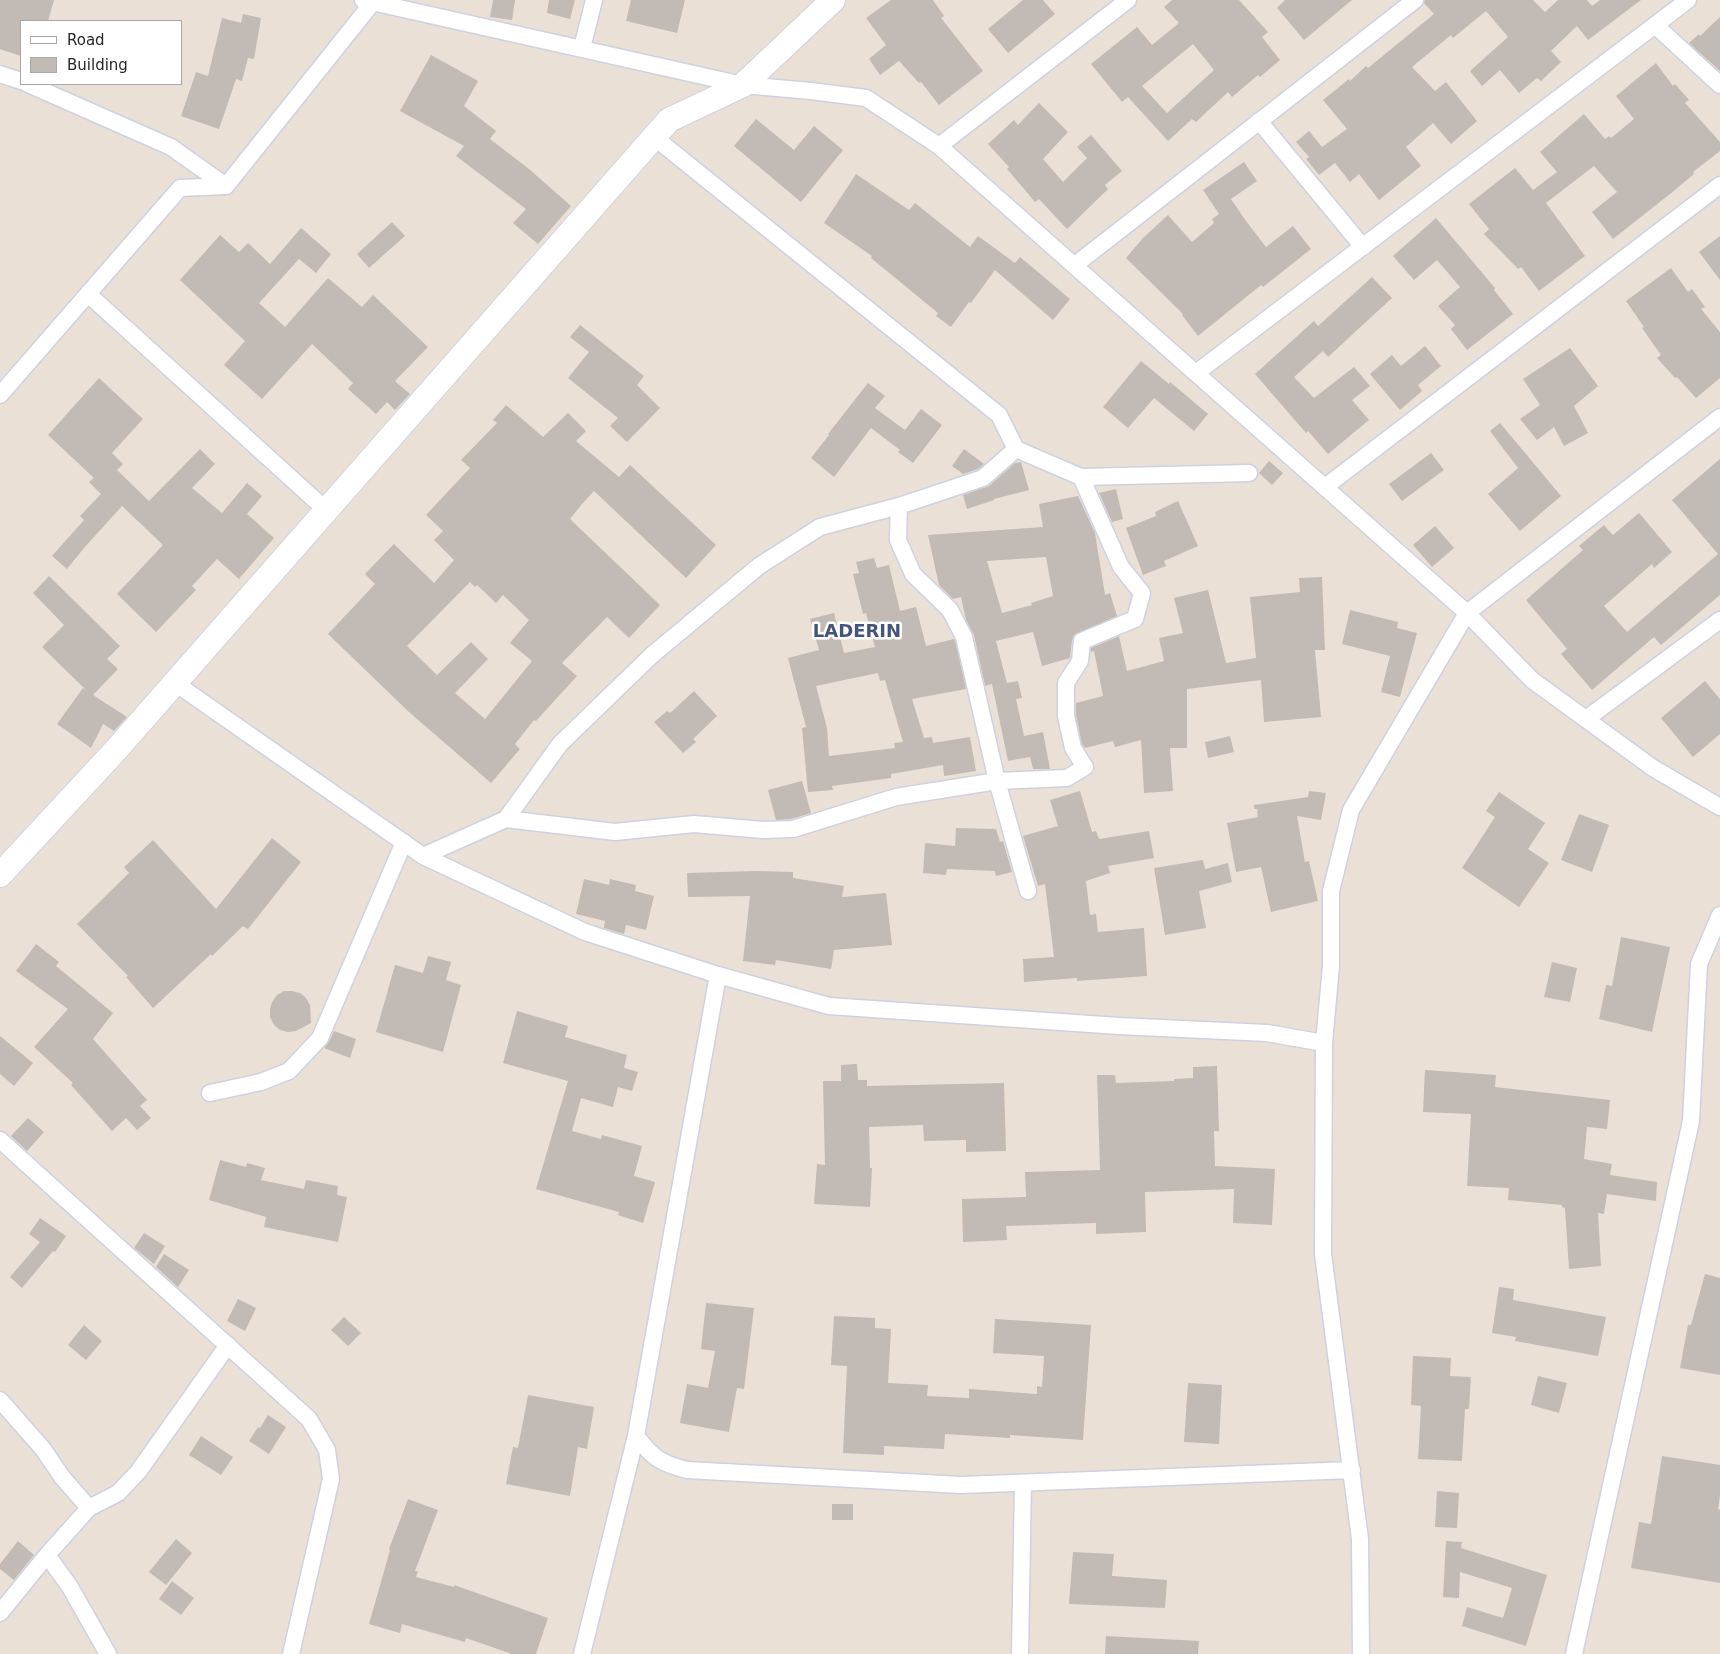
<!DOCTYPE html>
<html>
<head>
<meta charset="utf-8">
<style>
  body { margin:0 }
  #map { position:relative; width:1720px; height:1654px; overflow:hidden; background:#ebe0d6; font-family:"DejaVu Sans",sans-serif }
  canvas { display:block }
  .legend { position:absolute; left:20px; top:20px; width:162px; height:65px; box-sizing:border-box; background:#fff; border:1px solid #a9a9a9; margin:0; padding:6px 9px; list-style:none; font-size:15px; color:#272727 }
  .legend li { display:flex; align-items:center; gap:10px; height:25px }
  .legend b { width:25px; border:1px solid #a9a9a9 }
</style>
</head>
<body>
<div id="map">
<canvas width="1720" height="1654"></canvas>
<ul class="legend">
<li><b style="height:6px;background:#fff"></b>Road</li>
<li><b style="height:14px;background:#c2bab4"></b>Building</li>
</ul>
</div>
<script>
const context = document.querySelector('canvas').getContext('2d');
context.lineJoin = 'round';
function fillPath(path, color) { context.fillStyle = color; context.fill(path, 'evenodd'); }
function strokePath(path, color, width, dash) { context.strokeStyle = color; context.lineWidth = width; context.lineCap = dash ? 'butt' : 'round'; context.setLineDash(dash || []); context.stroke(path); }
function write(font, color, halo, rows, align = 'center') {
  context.font = font + ' "DejaVu Sans",sans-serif'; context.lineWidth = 5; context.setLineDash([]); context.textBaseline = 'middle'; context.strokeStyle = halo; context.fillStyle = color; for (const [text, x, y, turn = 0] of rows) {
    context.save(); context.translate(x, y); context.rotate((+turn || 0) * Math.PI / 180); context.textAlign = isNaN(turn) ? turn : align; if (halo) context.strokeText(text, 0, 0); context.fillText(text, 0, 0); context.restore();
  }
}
fillPath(new Path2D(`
  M 0,0 L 54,0 L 48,21 L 21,21 L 21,56 L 0,49 Z
  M 493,0 L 515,0 L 512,20 L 490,17 Z
  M 549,0 L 575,0 L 570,19 L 547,13 Z
  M 631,0 L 685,0 L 677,33 L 626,21 Z
  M 891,0 L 933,0 L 944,16 L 941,18 L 983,71 L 939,105 L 921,82 L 919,83 L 899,61 L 880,75 L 869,59 L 886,45 L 866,18 Z
  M 1023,0 L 1043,0 L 1055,14 L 1008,53 L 988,29 Z
  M 1172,0 L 1239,0 L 1268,32 L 1262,37 L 1280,60 L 1260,77 L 1258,75 L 1232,97 L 1228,92 L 1196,122 L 1192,119 L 1168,141 L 1128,97 L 1122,102 L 1091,64 L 1137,27 L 1152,45 L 1179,23 L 1164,7 ZM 1193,44 L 1214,70 L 1167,113 L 1142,86 Z
  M 1285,0 L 1352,0 L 1304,40 L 1277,8 Z
  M 1425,0 L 1533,0 L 1545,12 L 1558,0 L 1587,0 L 1592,6 L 1600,0 L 1641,0 L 1588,40 L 1577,26 L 1551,51 L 1561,62 L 1541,81 L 1537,78 L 1519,93 L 1500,70 L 1482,86 L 1470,71 L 1508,37 L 1486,11 L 1453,38 L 1451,35 L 1412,67 L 1435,91 L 1446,82 L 1477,121 L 1451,144 L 1433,123 L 1406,147 L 1421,166 L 1379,200 L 1359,174 L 1350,182 L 1335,163 L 1319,175 L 1306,159 L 1309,157 L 1296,142 L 1309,131 L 1322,147 L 1347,129 L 1323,100 L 1349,79 L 1350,81 L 1366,66 L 1368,68 L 1434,14 L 1424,3 Z
  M 243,14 L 261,18 L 254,59 L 248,58 L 242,81 L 236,79 L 219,129 L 181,116 L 196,72 L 208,76 L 222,18 L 241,23 Z
  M 1720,17 L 1720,71 L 1689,43 L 1699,34 L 1700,36 Z
  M 431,55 L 478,81 L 464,106 L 496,131 L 490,139 L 529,169 L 571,206 L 538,244 L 513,223 L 526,209 L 456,156 L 464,146 L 400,111 Z
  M 1656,63 L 1673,86 L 1675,84 L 1689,100 L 1685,103 L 1720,142 L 1720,151 L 1693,172 L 1694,174 L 1675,190 L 1613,239 L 1592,212 L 1617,192 L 1594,166 L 1546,203 L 1585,256 L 1539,291 L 1521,267 L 1518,269 L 1484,234 L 1489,229 L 1469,204 L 1515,168 L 1533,190 L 1557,172 L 1540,152 L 1584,114 L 1605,139 L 1609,136 L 1611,138 L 1634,119 L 1616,96 Z
  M 1039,103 L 1068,132 L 1043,159 L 1063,182 L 1087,158 L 1077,147 L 1091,135 L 1122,171 L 1105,185 L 1108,189 L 1067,229 L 1039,199 L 1035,202 L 1007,169 L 1009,167 L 988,144 L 1014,120 L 1018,125 Z
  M 756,119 L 794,150 L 814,126 L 843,150 L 801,202 L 734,146 Z
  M 1244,162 L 1257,181 L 1231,199 L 1246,221 L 1266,247 L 1293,226 L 1311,249 L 1263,287 L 1261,285 L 1198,336 L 1182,315 L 1183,314 L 1126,258 L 1143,238 L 1168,215 L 1192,242 L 1214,223 L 1212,219 L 1219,214 L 1203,190 Z
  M 856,174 L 909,210 L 915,203 L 970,247 L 978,236 L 1015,263 L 1020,257 L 1070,299 L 1053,320 L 995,270 L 971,303 L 969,302 L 951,327 L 936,316 L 938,313 L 871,258 L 872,256 L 824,223 Z
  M 1436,218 L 1495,288 L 1494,290 L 1513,314 L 1467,350 L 1451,329 L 1455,325 L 1438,306 L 1460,287 L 1437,260 L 1414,280 L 1393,256 Z
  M 392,222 L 405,236 L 369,268 L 357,254 Z
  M 301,228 L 331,254 L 316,273 L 299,259 L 259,303 L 285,327 L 328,278 L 362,307 L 373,295 L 428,347 L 395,381 L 410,394 L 395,410 L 387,402 L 376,414 L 348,389 L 353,383 L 312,344 L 262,399 L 224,365 L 245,341 L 180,280 L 220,235 L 239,252 L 248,243 L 270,264 Z
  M 1720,236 L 1720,280 L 1699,252 Z
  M 1671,268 L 1688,292 L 1692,289 L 1705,307 L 1701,309 L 1720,332 L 1720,378 L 1696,398 L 1677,377 L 1675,378 L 1657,358 L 1661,355 L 1642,328 L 1644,327 L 1626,301 Z
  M 1372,277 L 1392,298 L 1328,357 L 1323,351 L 1294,377 L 1314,398 L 1354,367 L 1370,386 L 1352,400 L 1369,420 L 1328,454 L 1308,431 L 1306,433 L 1255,374 L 1314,321 L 1318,326 Z
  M 580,325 L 644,376 L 637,385 L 660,408 L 627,442 L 610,426 L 618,418 L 568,378 L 589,352 L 570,337 Z
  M 1425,346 L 1441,366 L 1418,385 L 1422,391 L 1400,410 L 1370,374 L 1392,355 L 1401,366 Z
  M 1570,348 L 1598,386 L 1574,406 L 1588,433 L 1564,446 L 1554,427 L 1537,440 L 1520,419 L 1540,405 L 1523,379 Z
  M 1141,361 L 1169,384 L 1170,382 L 1208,414 L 1194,431 L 1154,398 L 1128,428 L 1103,407 Z
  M 99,378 L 143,419 L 112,453 L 123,464 L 117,470 L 149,501 L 200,449 L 215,464 L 192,488 L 222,513 L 247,483 L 262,496 L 247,514 L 274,538 L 239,579 L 217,559 L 192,586 L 196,590 L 156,632 L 117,594 L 163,545 L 122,506 L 84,548 L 67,569 L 52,556 L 84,520 L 80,516 L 101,494 L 89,482 L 94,478 L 48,435 Z
  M 868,383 L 885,396 L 875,408 L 905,430 L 921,409 L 942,425 L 913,463 L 898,452 L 900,450 L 871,428 L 834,477 L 811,458 L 829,435 L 828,434 Z
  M 506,405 L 543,437 L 568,413 L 586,431 L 576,441 L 619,477 L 630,465 L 716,545 L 686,578 L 594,491 L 582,504 L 570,519 L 660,605 L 629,638 L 607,617 L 562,663 L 577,676 L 536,721 L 534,720 L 515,744 L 520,749 L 491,783 L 409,712 L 328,634 L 375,584 L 365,574 L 394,544 L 434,583 L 454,560 L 434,540 L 443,531 L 426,515 L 470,468 L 461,460 L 497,423 L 493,420 ZM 470,582 L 475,587 L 477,585 L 496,603 L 503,595 L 529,620 L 510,643 L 532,661 L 485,719 L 455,693 L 488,659 L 471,642 L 437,675 L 407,646 Z
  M 1500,423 L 1561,496 L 1520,531 L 1488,494 L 1518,468 L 1490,431 Z
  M 964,449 L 984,464 L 978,469 L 963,474 L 952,466 Z
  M 1431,453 L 1444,470 L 1402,501 L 1389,484 Z
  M 1720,459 L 1720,595 L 1661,645 L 1654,637 L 1592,690 L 1561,654 L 1567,649 L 1526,600 L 1583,550 L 1579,546 L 1604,525 L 1613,535 L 1639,513 L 1672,552 L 1654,568 L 1652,564 L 1604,606 L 1627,632 L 1718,554 L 1672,500 Z
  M 1269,461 L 1283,473 L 1272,485 L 1259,473 Z
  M 1021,462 L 1029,490 L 994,499 L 994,500 L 967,509 L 963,495 L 989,486 L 1015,463 Z
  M 1116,489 L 1123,519 L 1112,522 L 1099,493 Z
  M 1078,496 L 1095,533 L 1105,595 L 1110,593 L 1117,616 L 1074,635 L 1072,640 L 1070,658 L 1042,666 L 1033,632 L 996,641 L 1007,683 L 1018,681 L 1022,698 L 1016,699 L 1024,736 L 1043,732 L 1050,769 L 1033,769 L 1030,757 L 1008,761 L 992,684 L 985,686 L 974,635 L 966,620 L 961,597 L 953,599 L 939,585 L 928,535 L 1043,527 L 1039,504 ZM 1046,557 L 1053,596 L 1031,603 L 1032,605 L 1002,613 L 987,561 Z
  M 1178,501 L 1198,546 L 1164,561 L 1166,566 L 1143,575 L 1126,528 L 1156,516 L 1155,512 Z
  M 1435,526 L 1454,548 L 1432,567 L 1413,545 Z
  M 874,558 L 877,568 L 889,565 L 900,611 L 916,607 L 926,646 L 954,639 L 955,640 L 966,689 L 912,699 L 924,738 L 932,737 L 933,743 L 970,737 L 976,771 L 944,776 L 943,765 L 891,774 L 891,778 L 832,786 L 833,790 L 808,792 L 802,728 L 806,727 L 788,658 L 819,650 L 810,619 L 834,613 L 844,653 L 875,647 L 866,613 L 863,614 L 853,574 L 859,573 L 856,562 ZM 878,673 L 880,681 L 885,680 L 903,742 L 894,743 L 895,748 L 829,756 L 827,728 L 816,686 Z
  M 49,576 L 120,646 L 107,659 L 118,669 L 93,695 L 127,717 L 114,731 L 103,724 L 91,748 L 57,724 L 83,688 L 88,692 L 42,647 L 64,625 L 33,593 Z
  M 1322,577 L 1325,650 L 1315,650 L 1321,717 L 1264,722 L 1261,680 L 1187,689 L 1187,748 L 1170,748 L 1173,791 L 1144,793 L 1141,740 L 1115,747 L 1113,741 L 1085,748 L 1082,744 L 1076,715 L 1076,703 L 1103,696 L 1094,651 L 1091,652 L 1091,648 L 1119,636 L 1127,671 L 1164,661 L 1159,638 L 1183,633 L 1174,598 L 1208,590 L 1226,663 L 1256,658 L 1250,597 L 1300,592 L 1299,578 Z
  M 1350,610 L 1398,622 L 1397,628 L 1417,633 L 1400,697 L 1381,692 L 1390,656 L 1342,644 Z
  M 1705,681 L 1720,699 L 1720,734 L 1693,757 L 1661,718 Z
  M 694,691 L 717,716 L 693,739 L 696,742 L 683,753 L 654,722 L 667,711 L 670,713 Z
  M 1230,736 L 1234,752 L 1208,758 L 1205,742 Z
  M 802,781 L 811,813 L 791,819 L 776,820 L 768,790 Z
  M 1080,791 L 1092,832 L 1096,831 L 1099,839 L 1149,831 L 1154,858 L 1108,866 L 1110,873 L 1086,881 L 1090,915 L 1096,914 L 1098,932 L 1144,928 L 1147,976 L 1077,981 L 1077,978 L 1024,982 L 1023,959 L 1054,957 L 1045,884 L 1038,886 L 1023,836 L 1058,826 L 1050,800 Z
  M 1309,791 L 1326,793 L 1321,820 L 1297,816 L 1305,862 L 1309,861 L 1318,901 L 1271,912 L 1261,867 L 1236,872 L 1227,823 L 1258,817 L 1257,809 L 1254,809 L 1254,805 L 1308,797 Z
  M 1499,792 L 1545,823 L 1528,849 L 1549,863 L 1519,907 L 1462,868 L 1495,817 L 1486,811 Z
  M 1579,814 L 1609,825 L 1592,872 L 1561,860 Z
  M 956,828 L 996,829 L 1000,842 L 1003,841 L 1012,872 L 996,876 L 995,871 L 947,869 L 946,875 L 923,873 L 925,843 L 955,846 Z
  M 272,838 L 301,862 L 248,929 L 243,926 L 212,956 L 211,954 L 153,1008 L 126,977 L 128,976 L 77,924 L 129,873 L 124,867 L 153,840 L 216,909 Z
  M 1203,860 L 1205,869 L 1228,863 L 1232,882 L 1199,891 L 1206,928 L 1165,935 L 1154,868 Z
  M 757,871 L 793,872 L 793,878 L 844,886 L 842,897 L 886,893 L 892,945 L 834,950 L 831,969 L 776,960 L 775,965 L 743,961 L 750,896 L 688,897 L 687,873 Z
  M 584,879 L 609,885 L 610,879 L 636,885 L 635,891 L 654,896 L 646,930 L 626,925 L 624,934 L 604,928 L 605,921 L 576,914 Z
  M 1621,937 L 1670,947 L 1652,1032 L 1599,1019 L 1606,985 L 1612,986 Z
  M 36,944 L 59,962 L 56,966 L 113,1013 L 93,1039 L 147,1100 L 140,1106 L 151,1118 L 137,1130 L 126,1118 L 112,1131 L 71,1085 L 73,1083 L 34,1047 L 68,1009 L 16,971 Z
  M 428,956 L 451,962 L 446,980 L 461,985 L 443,1052 L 376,1032 L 395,965 L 423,973 Z
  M 1552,962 L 1577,968 L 1570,1002 L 1544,997 Z
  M 284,991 L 292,991 L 300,993 L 306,998 L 310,1005 L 311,1023 L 296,1031 L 288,1032 L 280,1030 L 274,1025 L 270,1017 L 270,1009 L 272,1002 L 277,995 Z
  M 517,1011 L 568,1026 L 565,1037 L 627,1055 L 624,1068 L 638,1072 L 632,1091 L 618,1087 L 613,1107 L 581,1098 L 572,1131 L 601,1139 L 602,1135 L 642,1146 L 634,1176 L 655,1182 L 643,1223 L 618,1215 L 619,1212 L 536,1189 L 568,1081 L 503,1063 Z
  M 334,1031 L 356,1039 L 350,1058 L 324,1048 L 329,1042 Z
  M 0,1036 L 33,1063 L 14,1086 L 0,1074 Z
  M 857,1064 L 858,1080 L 867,1080 L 867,1086 L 1004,1083 L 1006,1151 L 966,1152 L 966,1140 L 924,1141 L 923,1125 L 869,1127 L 870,1168 L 872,1168 L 870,1207 L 814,1204 L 817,1164 L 825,1165 L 823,1081 L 841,1081 L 841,1065 Z
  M 1217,1066 L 1219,1131 L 1214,1131 L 1215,1166 L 1275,1169 L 1272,1225 L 1233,1223 L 1234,1189 L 1145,1192 L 1146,1232 L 1096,1234 L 1096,1223 L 1006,1226 L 1007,1240 L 963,1242 L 962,1199 L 1026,1197 L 1025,1172 L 1100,1170 L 1097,1075 L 1115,1075 L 1116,1083 L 1174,1081 L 1174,1079 L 1193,1078 L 1193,1067 Z
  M 1425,1070 L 1496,1075 L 1495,1087 L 1610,1100 L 1607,1129 L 1587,1127 L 1584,1159 L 1612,1164 L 1610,1175 L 1657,1182 L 1656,1201 L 1607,1194 L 1604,1214 L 1598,1213 L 1601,1266 L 1569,1269 L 1565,1208 L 1562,1207 L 1562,1205 L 1508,1200 L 1509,1188 L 1467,1186 L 1471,1114 L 1423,1112 Z
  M 28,1118 L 44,1132 L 27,1151 L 11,1136 Z
  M 220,1160 L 246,1167 L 247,1163 L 265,1168 L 261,1180 L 304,1189 L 306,1180 L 338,1186 L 337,1195 L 347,1197 L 338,1242 L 264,1227 L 266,1217 L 209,1200 Z
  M 40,1218 L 66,1236 L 55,1252 L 53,1251 L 22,1288 L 10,1277 L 40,1242 L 29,1234 Z
  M 144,1233 L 165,1246 L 154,1264 L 134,1248 Z
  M 164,1254 L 189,1270 L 178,1287 L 156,1267 Z
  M 1705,1274 L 1720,1278 L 1720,1375 L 1680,1368 L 1688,1325 L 1691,1325 Z
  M 1499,1287 L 1514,1289 L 1513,1300 L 1606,1317 L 1598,1356 L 1515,1341 L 1516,1337 L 1492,1333 Z
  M 238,1299 L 256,1308 L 245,1331 L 227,1321 Z
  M 706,1303 L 754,1308 L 744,1389 L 737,1388 L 729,1432 L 680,1423 L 687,1384 L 708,1388 L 715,1351 L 701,1349 Z
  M 834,1316 L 875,1318 L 875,1328 L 891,1329 L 888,1383 L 928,1385 L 927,1396 L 969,1398 L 969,1389 L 1037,1394 L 1037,1386 L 1042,1387 L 1044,1356 L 993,1353 L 995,1319 L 1091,1325 L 1083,1440 L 1010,1435 L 1010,1438 L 945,1434 L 944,1449 L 884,1446 L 884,1455 L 843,1453 L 847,1366 L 831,1365 Z
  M 344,1317 L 361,1333 L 348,1346 L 331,1330 Z
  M 84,1325 L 102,1341 L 86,1360 L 68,1345 Z
  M 1413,1356 L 1451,1358 L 1450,1376 L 1471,1377 L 1469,1409 L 1465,1409 L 1462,1461 L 1418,1459 L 1421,1406 L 1411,1405 Z
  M 1538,1376 L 1567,1383 L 1559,1413 L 1531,1405 Z
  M 1188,1383 L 1222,1385 L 1219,1444 L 1184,1442 Z
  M 528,1395 L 594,1407 L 587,1449 L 578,1447 L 570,1496 L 506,1484 L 513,1447 L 518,1448 Z
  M 268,1415 L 286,1427 L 269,1454 L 249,1441 L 258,1427 L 260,1428 Z
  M 201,1436 L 233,1457 L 221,1475 L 189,1455 Z
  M 1662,1456 L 1720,1465 L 1720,1495 L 1718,1509 L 1720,1510 L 1720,1583 L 1631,1568 L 1639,1522 L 1651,1524 Z
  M 1437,1491 L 1459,1493 L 1457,1528 L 1435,1527 Z
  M 408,1499 L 438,1510 L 415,1571 L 418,1571 L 416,1577 L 454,1587 L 454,1585 L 548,1618 L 536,1654 L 512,1654 L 466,1638 L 465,1642 L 402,1624 L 400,1633 L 369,1624 L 390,1550 L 389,1549 Z
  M 832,1504 L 853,1504 L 853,1520 L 832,1520 Z
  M 176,1539 L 192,1553 L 166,1585 L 149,1572 Z
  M 18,1541 L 34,1555 L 14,1580 L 0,1569 L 0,1564 Z
  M 1446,1541 L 1462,1542 L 1461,1548 L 1547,1575 L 1526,1646 L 1462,1626 L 1467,1607 L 1503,1618 L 1512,1588 L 1460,1572 L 1459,1598 L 1443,1597 Z
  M 1073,1552 L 1114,1554 L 1112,1576 L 1167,1580 L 1165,1608 L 1069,1604 Z
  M 172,1581 L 194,1598 L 181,1615 L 159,1599 Z
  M 1106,1636 L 1199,1641 L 1198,1654 L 1105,1654 Z`), '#c2bab4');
const street = new Path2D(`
  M 363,0 L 743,85 L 811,91 L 866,98 L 939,146 L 1467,613 L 1532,680 L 1653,768 L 1720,807
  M 1655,25 L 1720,85
  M 582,48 L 594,0
  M 0,74 L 21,81
  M 28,84 L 171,147 L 226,186
  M 1259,121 L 1363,247
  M 654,137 L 999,415 L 1016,449 L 1081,477 L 1249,473
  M 939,146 L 1128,0
  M 1075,265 L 1415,0
  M 88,294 L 326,510
  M 1196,373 L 1688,0
  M 0,395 L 180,188 L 226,186 L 373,2
  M 1325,487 L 1720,185
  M 899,506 L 898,540 L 913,574 L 950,610 L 964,637 L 997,781 L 1028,891
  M 175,683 L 423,856 L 585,932 L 718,975 L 829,1006 L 1119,1026 L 1267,1033 L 1324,1043 L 1323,1254 L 1360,1539 L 1361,1654
  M 1586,719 L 1720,620
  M 506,819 L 615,832 L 694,824 L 763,830 L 793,829 L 896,797 L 997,781 L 1067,778 L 1085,767 L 1073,748 L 1066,716 L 1066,683 L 1080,661 L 1082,641 L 1135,619 L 1142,593 L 1121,567 L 1081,477
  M 423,856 L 506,819 L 560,744 L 652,655 L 759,566 L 820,527 L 899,506 L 983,478 L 1016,449
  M 1324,1043 L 1331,966 L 1331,891 L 1351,810 L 1467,613 L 1720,417
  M 210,1093 L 261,1082 L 289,1071 L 320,1038 L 404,842
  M 0,1140 L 309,1419 L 327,1450 L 331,1479 L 291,1654
  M 0,1400 L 43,1449 L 62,1477 L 89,1508
  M 636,1436 C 653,1458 660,1463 687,1470 L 961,1485 L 1352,1470
  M 47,1555 L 70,1587 L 108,1654
  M 0,1613 L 47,1555 L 89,1508 L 118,1493 L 138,1472 L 228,1345
  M 582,1654 L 636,1436 L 718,975
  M 1020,1654 L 1023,1483
  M 1574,1654 L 1691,1121 L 1699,964 L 1720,915`);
const secondary = new Path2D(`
  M 0,875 L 115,751 L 669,120 L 743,85 L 833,0`);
strokePath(street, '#ccd2e1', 19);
strokePath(secondary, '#ccd2e1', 26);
strokePath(street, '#fff', 16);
strokePath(secondary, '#fff', 24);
write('bold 18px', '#455479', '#fff', [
  ["LADERIN",857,632]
]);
</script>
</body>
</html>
